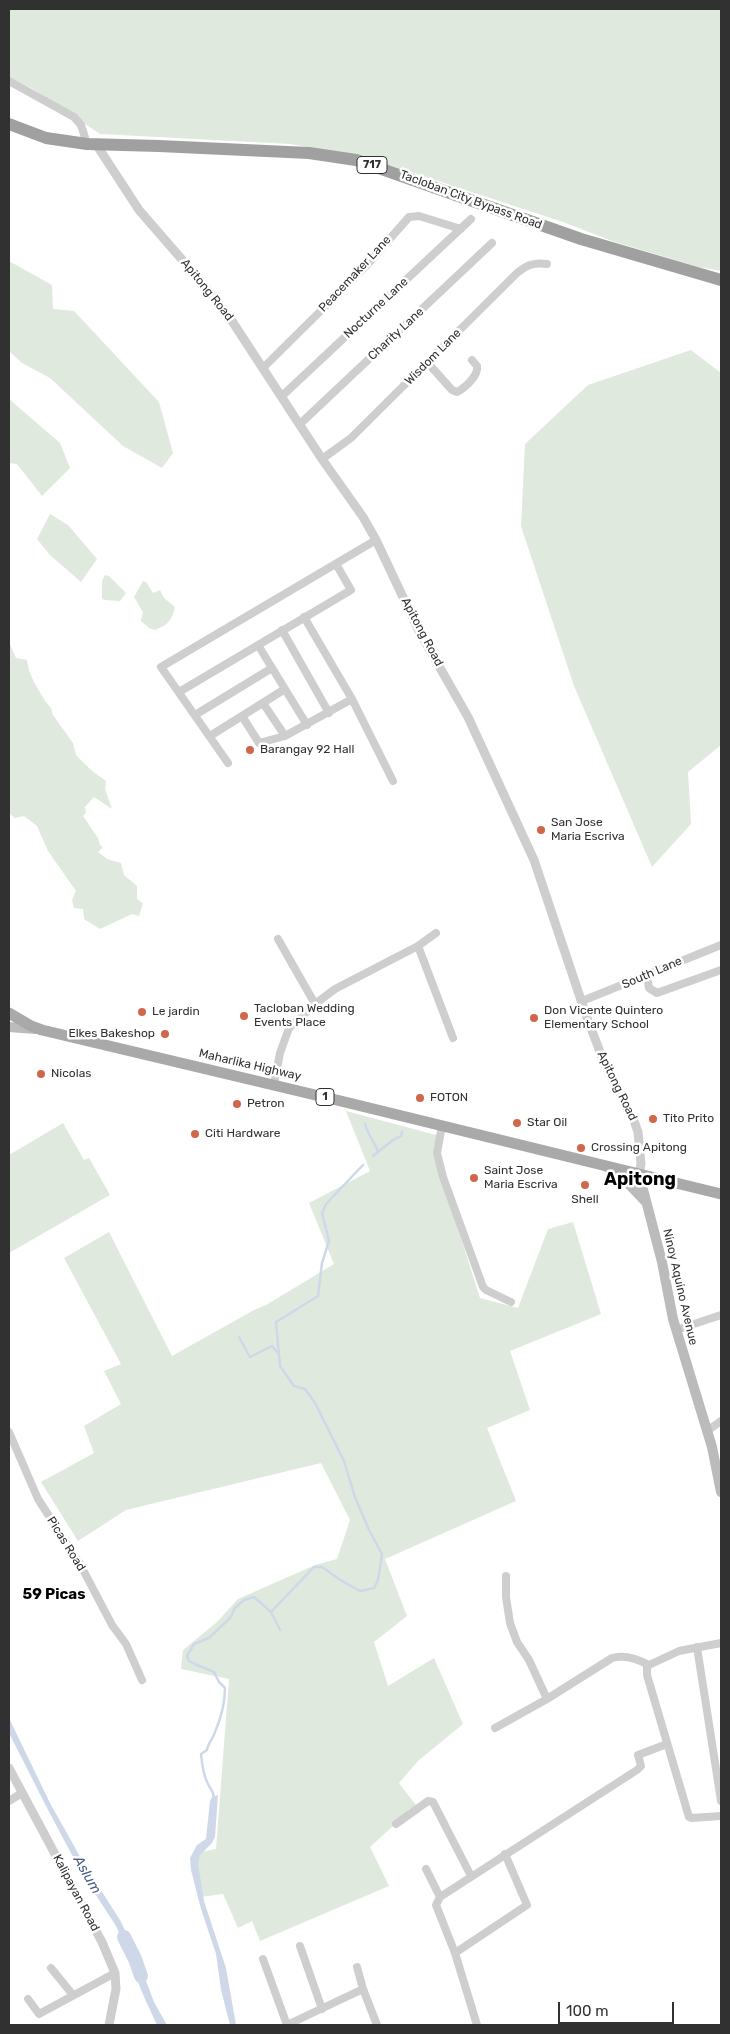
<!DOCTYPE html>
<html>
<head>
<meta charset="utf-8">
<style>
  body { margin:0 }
  #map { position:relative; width:730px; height:2034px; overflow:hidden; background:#fff; font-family:Rubik,sans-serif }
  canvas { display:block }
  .frame { position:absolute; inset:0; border:10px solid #313131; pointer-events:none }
  .scale { position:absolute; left:558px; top:2002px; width:116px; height:22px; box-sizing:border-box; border:2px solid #313131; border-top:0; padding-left:6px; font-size:15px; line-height:18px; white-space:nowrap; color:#313131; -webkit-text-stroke:4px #fff; paint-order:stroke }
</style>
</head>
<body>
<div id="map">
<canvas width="730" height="2034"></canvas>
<div class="frame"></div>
<div class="scale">100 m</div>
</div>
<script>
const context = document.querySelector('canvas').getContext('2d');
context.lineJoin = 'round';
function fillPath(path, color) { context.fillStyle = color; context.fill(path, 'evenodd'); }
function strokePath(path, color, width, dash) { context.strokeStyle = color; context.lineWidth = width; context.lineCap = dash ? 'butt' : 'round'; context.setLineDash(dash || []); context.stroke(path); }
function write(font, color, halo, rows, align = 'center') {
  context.font = font + ' Rubik,sans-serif'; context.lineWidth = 5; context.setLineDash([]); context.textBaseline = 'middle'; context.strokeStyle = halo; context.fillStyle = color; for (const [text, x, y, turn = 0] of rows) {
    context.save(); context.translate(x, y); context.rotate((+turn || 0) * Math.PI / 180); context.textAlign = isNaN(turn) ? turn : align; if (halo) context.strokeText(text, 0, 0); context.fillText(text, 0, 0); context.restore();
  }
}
fillPath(new Path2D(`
  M 9,9 L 721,9 L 721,271 L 699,267 L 612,241 L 563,222 L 365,157 L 290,144 L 100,134 L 33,89 L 9,77 Z
  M 9,261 L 52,285 L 53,309 L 74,311 L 159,402 L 173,453 L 162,468 L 123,446 L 50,378 L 22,363 L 9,351 Z
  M 691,350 L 721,373 L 721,745 L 688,772 L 691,824 L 652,867 L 574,686 L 521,526 L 525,444 L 588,385 Z
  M 9,399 L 60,443 L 70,468 L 42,496 L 17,464 L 9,463 Z
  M 50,514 L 68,525 L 97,559 L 81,582 L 50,555 L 37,539 Z
  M 105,575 L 109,576 L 126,593 L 120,601 L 104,600 L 102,598 L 102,581 Z
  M 143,581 L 146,582 L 153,593 L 160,590 L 164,598 L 175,607 C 172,620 168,625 155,630 L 149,628 L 141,621 L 143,612 L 134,597 Z
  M 9,642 L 16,658 L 27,660 L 29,671 L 34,682 L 45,701 L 51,708 L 53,715 L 73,743 L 76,755 L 92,771 L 106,781 L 105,789 L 112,809 L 94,797 L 85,807 L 86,813 L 83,816 L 98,838 L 100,845 L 103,847 L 98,852 L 107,859 L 121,863 L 124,875 L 137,886 L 137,899 L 143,903 L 139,916 L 132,914 L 100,929 L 84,919 L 83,909 L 74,908 L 72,900 L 76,891 L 48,851 L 37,826 L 24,816 L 15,818 L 9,813 Z
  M 346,1111 L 436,1135 L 435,1156 L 480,1298 L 518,1308 L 548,1229 L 573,1222 L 601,1314 L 510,1351 L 530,1410 L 487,1428 L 516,1501 L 385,1559 L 407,1616 L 374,1642 L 388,1686 L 434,1658 L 463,1724 L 418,1761 L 399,1783 L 416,1805 L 370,1847 L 389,1886 L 260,1941 L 252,1921 L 238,1928 L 223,1894 L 200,1897 L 195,1853 L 216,1849 L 229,1679 L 181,1669 L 183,1650 L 217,1622 L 238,1599 L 315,1565 L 337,1559 L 350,1520 L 321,1463 L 126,1510 L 78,1541 L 41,1482 L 94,1453 L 84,1426 L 121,1404 L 104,1371 L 121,1364 L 64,1258 L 109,1232 L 172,1356 L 254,1310 L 266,1305 L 334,1264 L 309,1203 L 370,1171 Z
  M 63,1123 L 84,1160 L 89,1158 L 110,1195 L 9,1253 L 9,1155 Z`), '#e0e9de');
fillPath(new Path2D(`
  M 9,1718 L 50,1803 L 83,1862 L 120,1920 L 134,1949 L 129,1955 L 116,1926 L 81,1872 L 47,1808 L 9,1733 Z
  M 218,1795 L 215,1837 L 212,1843 L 200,1855 L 198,1864 L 204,1901 L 226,1968 L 236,2025 L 230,2025 L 221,1990 L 216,1954 L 201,1909 L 191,1870 L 190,1858 L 197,1845 L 206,1839 L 210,1801 L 212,1797 Z
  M 137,1957 L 154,2002 L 167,2025 L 157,2025 C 148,2005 137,1984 132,1963 Z`), '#cfd8e9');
strokePath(new Path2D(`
  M 365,1124 C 368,1135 374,1141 378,1151
  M 373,1156 L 393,1140 L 401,1136 L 402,1132
  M 239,1337 L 250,1357 L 272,1346 L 278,1353
  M 271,1612 L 280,1630
  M 214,1799 C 214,1792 211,1790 208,1784 C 203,1775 202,1764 201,1754 L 207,1750 C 208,1743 213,1739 215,1732 C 221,1718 225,1703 225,1688 L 219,1682 L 214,1672 L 195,1664 L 189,1661 L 187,1656 L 194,1644 L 209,1638 L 230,1618 L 235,1608 L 244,1600 L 254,1597 L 271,1612 L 314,1567 L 322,1567 L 342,1581 L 360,1591 L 374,1588 L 378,1580 L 382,1554 L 369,1530 L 355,1497 L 344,1461 L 315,1403 L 305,1389 L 294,1386 L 280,1366 L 276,1322 L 318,1296 L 322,1263 L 329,1241 L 322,1213 L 326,1204 L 363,1165`), '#cfd8e9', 2.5);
strokePath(new Path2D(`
  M 124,1937 L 135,1959 L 141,1976`), '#cfd8e9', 14);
strokePath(new Path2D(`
  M 9,81 L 74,117 L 81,125 L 87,144
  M 427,362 L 452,390 L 457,392 C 465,388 479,375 477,366 L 472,360
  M 263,368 L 365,267 L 409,217 L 419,216 L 461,229
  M 282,396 L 471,219
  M 300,424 L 492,243
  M 322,459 L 351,438 L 517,273 C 527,265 534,262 547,264
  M 304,617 L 352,699 L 393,781
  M 282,630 L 329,713
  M 258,645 L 307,725
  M 179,692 L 351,590 L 336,564
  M 263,703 L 285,736
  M 195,715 L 272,668
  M 242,716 L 259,743 L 285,736 L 352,699
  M 210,736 L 285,689
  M 228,763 L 161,667 L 376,540
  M 278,939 L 315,1004
  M 418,946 L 453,1038
  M 647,976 L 649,988 L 657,993 L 721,970
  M 582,1001 L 721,945
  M 274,1085 L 280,1053 L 289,1028 L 315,1004 L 335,989 L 418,946 L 436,933
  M 442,1125 L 437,1153 L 443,1177 L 483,1287 L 486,1290 L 511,1302
  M 676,1330 L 721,1315
  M 707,1431 L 721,1421
  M 9,1432 L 38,1499 L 80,1564 L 112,1625 L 126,1644 L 142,1680
  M 506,1576 L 506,1597 L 510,1623 L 517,1642 L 529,1660 L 547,1699
  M 697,1647 L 721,1801
  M 649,1665 L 647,1668 L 647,1675 L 689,1817 L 691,1818 L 721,1816
  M 495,1728 L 547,1699 L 612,1658 C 625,1654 638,1659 649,1665 L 679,1651 L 721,1643
  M 9,1801 L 22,1793
  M 396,1824 L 428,1801 L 433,1802 L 471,1876
  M 426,1869 L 440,1897
  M 300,1946 L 322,2009
  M 455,1953 L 527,1905 L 505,1854
  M 263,1959 L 287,2025
  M 357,1967 L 363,1989 L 377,2025
  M 51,1968 L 73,1995
  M 28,1999 L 39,2014 L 115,1973
  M 287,2025 L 363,1989
  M 477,2025 L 455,1953 L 436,1905 L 440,1897 L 637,1770 L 641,1766 L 638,1755 L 667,1744`), '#cecece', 8);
strokePath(new Path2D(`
  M 96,144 L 139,210 L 198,278 L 230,318 L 322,459 L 363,517 L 376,540 L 419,631 L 468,717 L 534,860 L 586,1015 L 605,1065 L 633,1118 L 638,1132 L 641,1164 L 639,1174
  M 9,1768 L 102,1942 L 115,1973 L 116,1989 L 109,2025`), '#cecece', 9);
strokePath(new Path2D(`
  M 9,1027 L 35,1029
  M 607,1167 L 625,1180 L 645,1201
  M 639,1174 L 662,1262 L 673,1319 L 712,1447 L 721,1492`), '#bbb', 10);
strokePath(new Path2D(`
  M 9,1013 L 31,1026 L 42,1030 L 349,1103 L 721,1194`), '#a9a9a9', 11);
strokePath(new Path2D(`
  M 9,124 L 46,138 L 87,144 L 159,146 L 309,153 L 356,160 L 581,239 L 721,280`), '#a0a0a0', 12);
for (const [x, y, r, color] of [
  [250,750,5,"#d0664a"],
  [541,830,5,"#d0664a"],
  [142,1012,5,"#d0664a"],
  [244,1016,5,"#d0664a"],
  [534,1018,5,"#d0664a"],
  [165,1034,5,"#d0664a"],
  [41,1074,5,"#d0664a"],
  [420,1098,5,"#d0664a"],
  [237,1104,5,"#d0664a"],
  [653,1119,5,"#d0664a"],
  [517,1123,5,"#d0664a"],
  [195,1134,5,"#d0664a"],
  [581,1148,5,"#d0664a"],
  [474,1178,5,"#d0664a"],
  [585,1185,5,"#d0664a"]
]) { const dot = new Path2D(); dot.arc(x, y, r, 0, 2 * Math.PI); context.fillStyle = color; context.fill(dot); strokePath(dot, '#fff', 2); }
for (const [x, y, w] of [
  [372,165,30],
  [325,1097,18]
]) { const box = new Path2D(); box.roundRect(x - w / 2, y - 8.5, w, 17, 4); context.fillStyle = '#fff'; context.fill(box); strokePath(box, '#313131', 1); }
write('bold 11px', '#313131', null, [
  ["717",372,165],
  ["1",325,1097]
]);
write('12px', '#313131', '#fff', [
  ["Tacloban City Bypass Road",471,200,20],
  ["Peacemaker Lane",355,274,-47],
  ["Apitong Road",207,290,51],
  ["Nocturne Lane",376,308,-43],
  ["Charity Lane",396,334,-43],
  ["Wisdom Lane",433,357,-45],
  ["Apitong Road",422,632,62],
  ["South Lane",652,973,-23],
  ["Maharlika Highway",250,1065,13],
  ["Apitong Road",617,1086,64],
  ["Ninoy Aquino Avenue",680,1287,77],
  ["Picas Road",66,1544,58],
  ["Kalipayan Road",76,1893,62]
]);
write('12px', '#313131', '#fff', [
  ["Barangay 92 Hall",260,750],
  ["San Jose",551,823],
  ["Maria Escriva",551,837],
  ["Tacloban Wedding",254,1009],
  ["Events Place",254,1023],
  ["Don Vicente Quintero",544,1011],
  ["Elementary School",544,1025],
  ["Le jardin",152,1012],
  ["Elkes Bakeshop",155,1034,"right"],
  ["Nicolas",51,1074],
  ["FOTON",430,1098],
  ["Petron",247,1104],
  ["Tito Prito",663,1119],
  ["Star Oil",527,1123],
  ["Citi Hardware",205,1134],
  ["Crossing Apitong",591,1148],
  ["Saint Jose",484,1171],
  ["Maria Escriva",484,1185],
  ["Shell",585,1200,"center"]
], 'left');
write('italic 14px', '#485e89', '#fff', [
  ["Aslum",87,1875,60]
]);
write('bold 15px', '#000', '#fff', [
  ["59 Picas",54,1595]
]);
write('bold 18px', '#000', '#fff', [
  ["Apitong",640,1180]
]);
</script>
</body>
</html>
